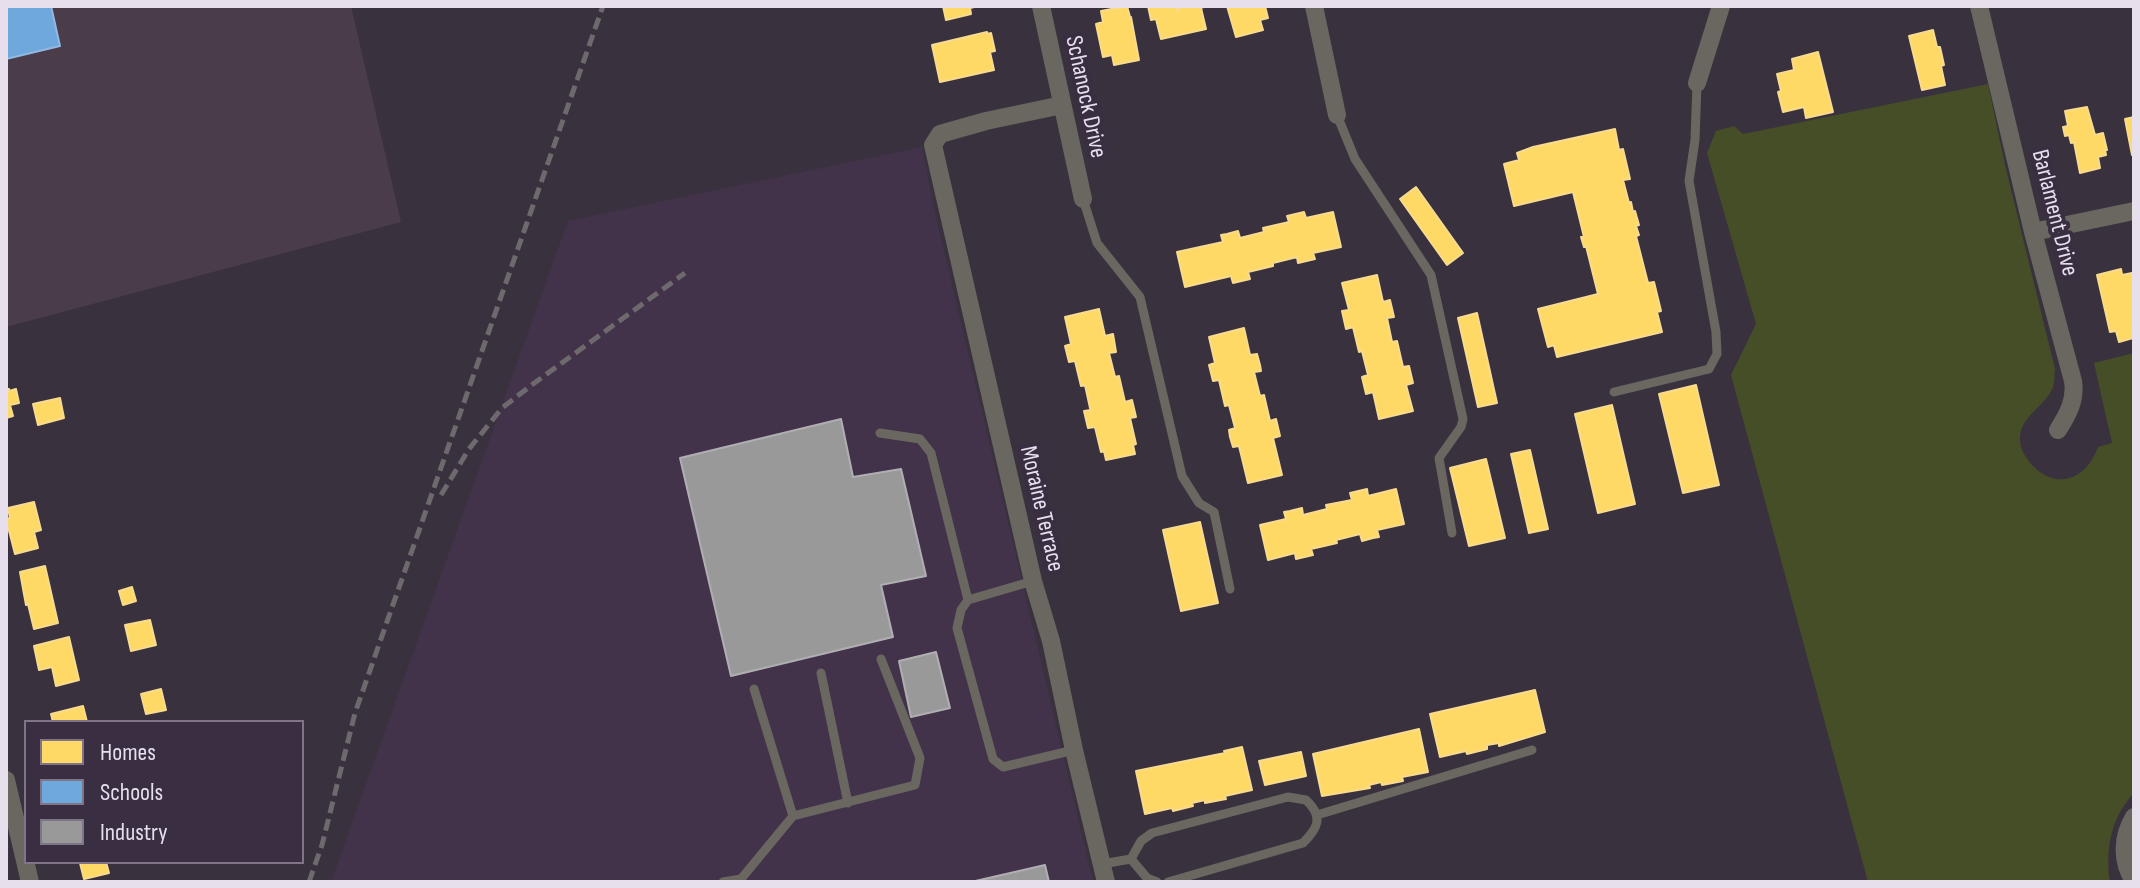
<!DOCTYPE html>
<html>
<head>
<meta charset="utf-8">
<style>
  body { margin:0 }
  #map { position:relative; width:2140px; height:888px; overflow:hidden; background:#39323e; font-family:"Sofia Sans Condensed",sans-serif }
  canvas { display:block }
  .frame { position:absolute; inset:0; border:8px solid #e7dfec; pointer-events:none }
  .legend { position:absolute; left:24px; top:720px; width:280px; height:144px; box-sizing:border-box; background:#3a2e42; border:2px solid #7f7586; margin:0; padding:10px 14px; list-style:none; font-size:24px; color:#e7dfec }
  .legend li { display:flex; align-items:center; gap:16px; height:40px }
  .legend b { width:40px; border:2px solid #7f7586 }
</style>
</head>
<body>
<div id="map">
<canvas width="2140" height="888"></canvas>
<div class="frame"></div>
<ul class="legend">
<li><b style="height:22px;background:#ffd966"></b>Homes</li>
<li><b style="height:22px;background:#6fa8dc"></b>Schools</li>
<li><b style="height:22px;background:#999"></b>Industry</li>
</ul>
</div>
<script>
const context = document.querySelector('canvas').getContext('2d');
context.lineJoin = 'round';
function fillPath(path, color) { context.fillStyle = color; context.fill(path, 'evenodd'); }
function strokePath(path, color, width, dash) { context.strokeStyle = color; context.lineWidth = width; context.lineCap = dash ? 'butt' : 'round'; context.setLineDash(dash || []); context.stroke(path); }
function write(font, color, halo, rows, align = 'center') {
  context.font = font + ' "Sofia Sans Condensed",sans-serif'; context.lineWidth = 8; context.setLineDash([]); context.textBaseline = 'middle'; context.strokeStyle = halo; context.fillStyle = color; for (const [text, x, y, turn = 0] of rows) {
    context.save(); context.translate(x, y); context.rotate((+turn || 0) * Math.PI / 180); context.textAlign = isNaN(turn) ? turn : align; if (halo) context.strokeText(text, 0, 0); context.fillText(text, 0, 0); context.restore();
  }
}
fillPath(new Path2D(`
  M 6,6 L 351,6 L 401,222 L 6,327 Z`), '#4a3c49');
fillPath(new Path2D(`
  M 922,147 L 935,213 L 1093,882 L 331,882 L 568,221 Z`), '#42334b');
fillPath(new Path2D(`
  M 1988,84 L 2005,165 L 2055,369 C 2054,375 2055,381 2053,387 C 2046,406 2020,416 2020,438 C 2019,448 2026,458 2032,465 C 2058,492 2087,478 2098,447 L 2112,443 L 2094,363 L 2134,353 L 2134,793 C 2111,817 2105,850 2110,882 L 1868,882 L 1731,375 L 1756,324 L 1707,153 L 1716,131 L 1734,126 L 1743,134 Z`), '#454e27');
const homes = new Path2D(`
  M 943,6 L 979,6 L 970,8 L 971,14 L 946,20 Z
  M 1127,6 L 1130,17 L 1131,17 L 1139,60 L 1114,65 L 1112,55 L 1103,57 L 1096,24 L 1103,22 L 1101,11 Z
  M 1148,6 L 1176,6 L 1177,10 L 1179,10 L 1178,6 L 1206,6 L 1201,8 L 1206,29 L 1161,39 L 1156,19 L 1151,20 Z
  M 1227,6 L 1265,6 L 1268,18 L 1260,20 L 1263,30 L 1236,37 Z
  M 1933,30 L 1937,47 L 1940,47 L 1944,65 L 1941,66 L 1945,85 L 1922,90 L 1909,36 Z
  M 987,32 L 988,34 L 991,33 L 995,51 L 990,52 L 994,70 L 940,82 L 932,45 Z
  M 1818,52 L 1833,112 L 1806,118 L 1804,107 L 1783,112 L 1778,92 L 1781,91 L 1777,74 L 1794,70 L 1792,59 Z
  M 2087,107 L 2095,135 L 2103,133 L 2107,150 L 2105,150 L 2106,155 L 2098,157 L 2100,168 L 2080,173 L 2074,142 L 2071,143 L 2069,135 L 2065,136 L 2063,127 L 2068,126 L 2065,111 Z
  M 2134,117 L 2134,155 L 2132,155 L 2125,119 Z
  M 1615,129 L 1619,150 L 1623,149 L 1630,179 L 1623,180 L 1629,203 L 1631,202 L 1633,212 L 1635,211 L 1639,225 L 1636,226 L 1639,235 L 1636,236 L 1648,283 L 1654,282 L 1661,311 L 1657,312 L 1662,332 L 1557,357 L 1554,345 L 1548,347 L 1538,309 L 1598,294 L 1586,246 L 1584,247 L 1581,237 L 1584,237 L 1573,192 L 1514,206 L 1504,164 L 1519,160 L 1517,153 L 1533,147 Z
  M 1416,187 L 1463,253 L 1447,265 L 1400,199 Z
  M 1304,212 L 1306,218 L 1333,212 L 1341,247 L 1313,253 L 1315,259 L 1298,263 L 1297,257 L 1273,263 L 1273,266 L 1248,272 L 1250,279 L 1233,283 L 1231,276 L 1185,287 L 1177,252 L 1223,242 L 1221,235 L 1227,234 L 1238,231 L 1240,238 L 1264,232 L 1263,228 L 1289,222 L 1287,216 Z
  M 2121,269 L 2122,275 L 2132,273 L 2134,283 L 2134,333 L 2132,333 L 2133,338 L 2119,342 L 2116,331 L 2110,332 L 2097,275 Z
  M 1377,275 L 1383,302 L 1390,300 L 1394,317 L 1387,318 L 1392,342 L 1397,341 L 1403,367 L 1409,366 L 1413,383 L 1406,385 L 1413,411 L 1379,419 L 1373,392 L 1366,394 L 1362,377 L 1368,375 L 1362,351 L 1359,352 L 1353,327 L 1346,329 L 1342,311 L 1349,310 L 1342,283 Z
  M 1099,309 L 1105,336 L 1113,334 L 1116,352 L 1109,353 L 1115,377 L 1119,376 L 1125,402 L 1132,400 L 1136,417 L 1130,418 L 1136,444 L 1133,445 L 1135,454 L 1106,460 L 1104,451 L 1101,452 L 1095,427 L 1088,428 L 1084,411 L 1091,410 L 1090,408 L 1085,385 L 1081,386 L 1075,361 L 1069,362 L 1065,346 L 1071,344 L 1065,317 Z
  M 1477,313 L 1497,403 L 1478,407 L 1458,318 Z
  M 1244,328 L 1250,355 L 1257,354 L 1260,365 L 1261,371 L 1254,372 L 1260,396 L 1264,395 L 1270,421 L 1276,419 L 1280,436 L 1273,438 L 1282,475 L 1248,483 L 1239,446 L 1233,447 L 1230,437 L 1229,430 L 1235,428 L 1229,405 L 1225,406 L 1219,380 L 1213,381 L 1209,365 L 1215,363 L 1209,337 Z
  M 1696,385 L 1719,485 L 1683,493 L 1659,394 Z
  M 6,389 L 9,389 L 9,391 L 16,389 L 19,403 L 10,405 L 13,416 L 6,418 Z
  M 60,398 L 64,418 L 38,425 L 33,404 Z
  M 1612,405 L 1635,504 L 1598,513 L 1575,414 Z
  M 1530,450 L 1548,529 L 1529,533 L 1511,454 Z
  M 1486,459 L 1505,538 L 1469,546 L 1450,468 Z
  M 1367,489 L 1368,496 L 1396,489 L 1404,524 L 1377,530 L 1379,537 L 1373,538 L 1362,541 L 1360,534 L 1336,540 L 1337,543 L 1311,549 L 1313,555 L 1296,559 L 1295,553 L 1268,560 L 1260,525 L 1286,519 L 1284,512 L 1290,511 L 1302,508 L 1303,515 L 1327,509 L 1326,505 L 1352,500 L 1350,493 Z
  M 34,502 L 41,530 L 34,532 L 38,548 L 15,554 L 6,519 L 10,518 L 8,508 Z
  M 1200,522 L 1218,603 L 1181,611 L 1163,530 Z
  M 45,566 L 58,623 L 34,629 L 28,604 L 26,605 L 20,572 Z
  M 132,587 L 136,601 L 123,605 L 119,591 Z
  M 150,620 L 156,645 L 131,651 L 125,625 Z
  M 69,637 L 79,680 L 56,686 L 52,667 L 39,670 L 34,646 Z
  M 161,689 L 166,710 L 146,714 L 141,694 Z
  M 1535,690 L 1545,732 L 1499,746 L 1499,743 L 1487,745 L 1487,749 L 1467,754 L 1466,751 L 1440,757 L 1430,714 Z
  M 83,706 L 87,722 L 53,722 L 51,714 Z
  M 1419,729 L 1428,772 L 1402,777 L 1403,781 L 1382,785 L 1381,782 L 1369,785 L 1370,788 L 1322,796 L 1313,754 Z
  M 1242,747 L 1252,790 L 1225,796 L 1226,799 L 1205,803 L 1205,800 L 1192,803 L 1193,806 L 1173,811 L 1172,808 L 1145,814 L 1136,771 L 1225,753 L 1224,751 Z
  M 1301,752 L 1306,776 L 1265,785 L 1259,761 Z
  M 106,862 L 109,873 L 84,879 L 80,863 Z`);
fillPath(homes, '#ffd966');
strokePath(homes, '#f8db8e', 2);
const schools = new Path2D(`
  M 6,6 L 51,6 L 60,46 L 6,59 Z`);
fillPath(schools, '#6fa8dc');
strokePath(schools, '#93b8e1', 2);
const industry = new Path2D(`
  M 841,419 L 853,477 L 901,469 L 926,576 L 881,585 L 893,637 L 731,676 L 680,458 Z
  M 936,652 L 950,708 L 911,717 L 899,661 Z
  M 1045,865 L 1049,882 L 971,882 Z`);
fillPath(industry, '#999');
strokePath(industry, '#b0aeb2', 2);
strokePath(new Path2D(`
  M 1337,115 L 1355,159 L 1431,275 L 1463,419 L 1461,427 L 1439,458 L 1452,533
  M 1083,199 L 1097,243 L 1140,297 L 1182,476 L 1199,503 L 1214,512 L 1230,589
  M 1614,392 L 1709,369 L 1717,354 L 1716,332 L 1689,181 L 1695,140 L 1697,83
  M 880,433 L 920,439 L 931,453 L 968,600 L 1033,581
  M 968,600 L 961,610 L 957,628 L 993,759 L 1003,767 L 1074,750
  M 821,673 L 848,803
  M 754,689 L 793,816
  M 1317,815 L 1532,750
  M 1131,859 L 1147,878 L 1157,882
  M 1102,864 L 1131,859 L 1141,841 L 1152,833 L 1288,797 L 1306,800 C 1324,817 1318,828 1303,843 L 1168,882
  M 723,882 L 741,879 L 793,816 L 915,785 L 920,758 L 881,659`), '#6a6760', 9);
strokePath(new Path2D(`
  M 1041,6 L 1083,199
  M 1314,6 L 1337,115
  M 1979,6 L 2033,232 L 2073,381 C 2076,400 2068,414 2058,430
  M 1697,83 L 1721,6
  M 1062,105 L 986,121 L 940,134 L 933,145 L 1033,581 L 1051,641 L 1074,750 L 1106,882
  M 2033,232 L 2134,211
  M 6,780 L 30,882
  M 2134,817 C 2122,837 2121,861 2134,881`), '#6a6760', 18);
strokePath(new Path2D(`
  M 441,495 L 469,449 L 502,408 L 533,384 L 685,273
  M 309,882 L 322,845 L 355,713 L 603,6`), '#6e696c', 5, [12, 6]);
write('24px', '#e7dfec', '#3a2e42', [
  ["Schanock Drive",1085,97,78],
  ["Barlament Drive",2054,213,76],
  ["Moraine Terrace",1041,509,77]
]);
</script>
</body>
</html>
